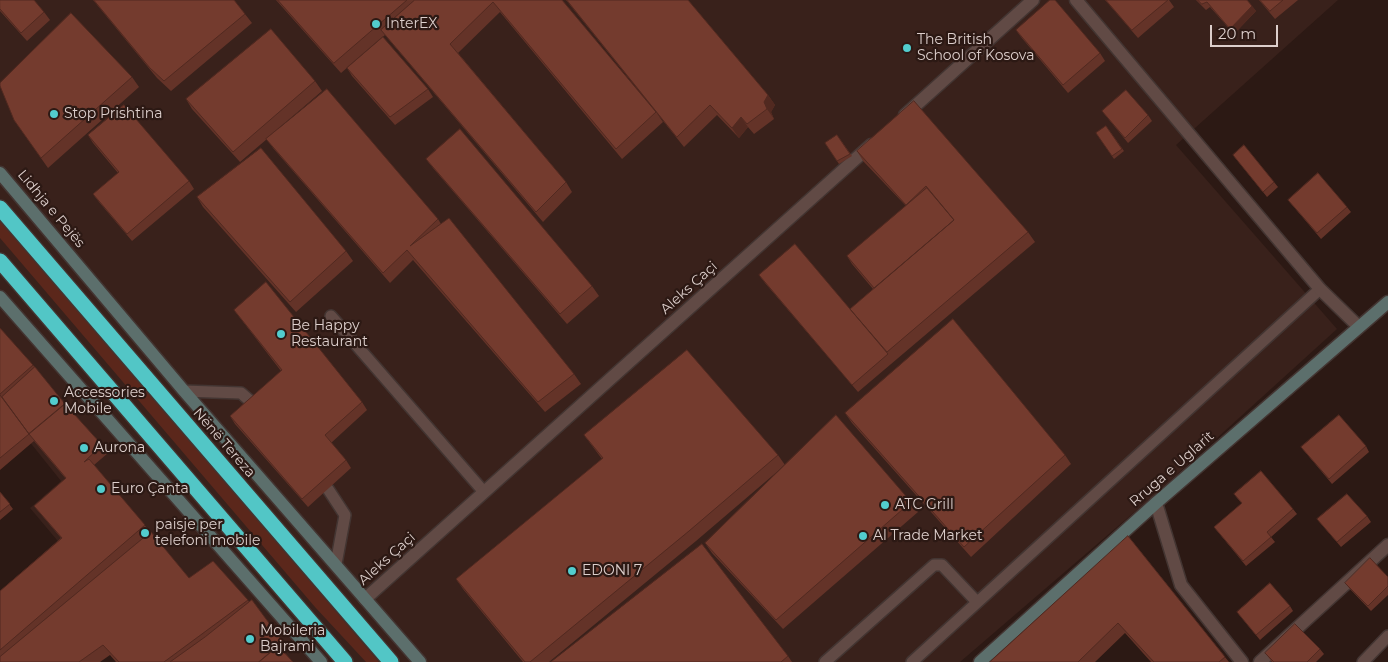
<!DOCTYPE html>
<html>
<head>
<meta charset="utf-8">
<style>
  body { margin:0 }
  #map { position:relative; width:1388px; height:662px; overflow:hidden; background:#2c1914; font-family:Montserrat,sans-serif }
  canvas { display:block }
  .scale { position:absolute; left:1210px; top:25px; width:68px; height:22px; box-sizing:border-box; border:2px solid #ddcfcc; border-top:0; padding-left:6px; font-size:15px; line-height:18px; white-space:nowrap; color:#ddcfcc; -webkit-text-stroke:4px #2c1914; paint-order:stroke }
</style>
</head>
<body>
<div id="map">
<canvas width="1388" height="662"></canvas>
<div class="scale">20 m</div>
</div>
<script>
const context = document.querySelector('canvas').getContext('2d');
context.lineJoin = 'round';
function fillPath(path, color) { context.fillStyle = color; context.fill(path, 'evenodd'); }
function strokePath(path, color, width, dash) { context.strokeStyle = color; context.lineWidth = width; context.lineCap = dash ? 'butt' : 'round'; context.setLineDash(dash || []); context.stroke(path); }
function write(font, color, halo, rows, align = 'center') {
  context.font = font + ' Montserrat,sans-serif'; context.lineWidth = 4.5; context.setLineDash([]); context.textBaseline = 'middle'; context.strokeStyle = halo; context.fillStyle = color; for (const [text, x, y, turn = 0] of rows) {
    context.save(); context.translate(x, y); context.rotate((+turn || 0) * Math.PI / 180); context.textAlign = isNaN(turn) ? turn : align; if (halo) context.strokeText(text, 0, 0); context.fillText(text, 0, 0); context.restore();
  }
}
fillPath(new Path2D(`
  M 0,0 L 1338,0 L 1176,145 L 1337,329 L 1152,497 L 960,662 L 116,662 L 110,655 L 136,634 L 30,508 L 61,481 L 0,405 Z`), '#39211b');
fillPath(new Path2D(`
  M 0,218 L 379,662 L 366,662 L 315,607 L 12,252 L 0,238 Z`), '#5b271b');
const lane = new Path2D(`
  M 331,316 L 484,492
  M 184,391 L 241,393 L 256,406
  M 328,489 L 345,515 L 336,564
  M 825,662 L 934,565 L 942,565 L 977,602
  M 912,662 L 1320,289
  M 1363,662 L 1388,636`);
const street = new Path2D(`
  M 1076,0 L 1320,289 L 1358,326
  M 905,115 L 1033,0
  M 1156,503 L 1181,585 L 1242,662
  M 365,599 L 871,145
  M 1260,662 L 1388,545`);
const secondary = new Path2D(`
  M 0,173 L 184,391 L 420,662
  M 0,297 L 321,662
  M 980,662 L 1156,503 L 1388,302`);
const highway = new Path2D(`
  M 0,208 L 391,662
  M 0,261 L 345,662`);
strokePath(lane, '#433532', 14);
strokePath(street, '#433532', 15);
strokePath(secondary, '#433532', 15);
strokePath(highway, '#433532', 18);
strokePath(lane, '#614a45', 11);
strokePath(street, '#614a45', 12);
strokePath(secondary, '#5c6f6c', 12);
strokePath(highway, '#52c6c6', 15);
fillPath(new Path2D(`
  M 0,0 L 44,12 L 50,20 L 27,41 L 0,11 Z
  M 93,0 L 234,0 L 252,23 L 171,91 L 157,78 Z
  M 276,0 L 562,0 L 656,112 L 663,122 L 622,159 L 500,12 L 458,53 L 566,182 L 572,192 L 543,222 L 385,35 L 341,73 Z
  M 566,0 L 688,0 L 768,95 L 775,105 L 771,112 L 774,119 L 754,134 L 748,127 L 739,138 L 717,115 L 684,147 Z
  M 1105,0 L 1169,0 L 1174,7 L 1138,38 Z
  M 1196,0 L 1247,0 L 1256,11 L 1234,34 L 1210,7 L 1206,10 Z
  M 1259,0 L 1298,0 L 1275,19 Z
  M 1016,30 L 1100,53 L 1105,61 L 1068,93 L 1021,37 Z
  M 347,68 L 428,89 L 433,97 L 395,125 L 352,76 Z
  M 132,77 L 139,87 L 48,168 L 14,120 Z
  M 315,81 L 322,91 L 278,129 L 438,219 L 441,224 L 574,374 L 581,384 L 545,412 L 413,260 L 390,283 L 273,148 L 267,139 L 240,162 L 192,109 L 186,99 Z
  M 1102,111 L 1148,115 L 1152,121 L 1128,143 Z
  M 1106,126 L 1124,151 L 1114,159 L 1096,133 Z
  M 88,135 L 189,181 L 194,189 L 132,241 L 99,202 L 93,194 L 118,173 L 93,143 Z
  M 837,135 L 852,156 L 839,164 L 825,143 Z
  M 857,151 L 1028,232 L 1035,242 L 858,392 L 765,283 L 759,275 L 850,309 L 873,289 L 852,264 L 847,256 L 906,206 L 863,161 Z
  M 1233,155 L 1274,182 L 1278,187 L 1267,197 Z
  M 426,159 L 592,286 L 599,296 L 567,324 L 433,168 Z
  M 197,197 L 346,251 L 353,261 L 296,312 L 203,207 Z
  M 1288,200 L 1347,207 L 1351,212 L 1321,239 Z
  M 234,310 L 362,402 L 367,410 L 331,443 L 346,460 L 351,468 L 308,507 L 235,424 L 230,416 L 281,371 Z
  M 0,328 L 33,365 L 65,404 L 102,445 L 108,453 L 94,465 L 189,578 L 248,600 L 249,602 L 252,600 L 288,650 L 285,653 L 293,662 L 116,662 L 110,655 L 100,662 L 0,662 L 0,591 L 61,538 L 40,513 L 34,506 L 66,479 L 34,441 L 0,470 Z
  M 845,413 L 1065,455 L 1071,464 L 971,557 L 852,423 Z
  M 584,435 L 778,455 L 785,465 L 696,541 L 549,662 L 523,662 L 463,589 L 456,579 L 602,459 Z
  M 1366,446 L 1369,452 L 1332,484 L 1301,447 Z
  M 0,492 L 13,509 L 0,520 Z
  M 1234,494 L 1293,509 L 1297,514 L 1271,537 L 1275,542 L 1246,566 L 1214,527 L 1242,504 Z
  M 911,502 L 918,512 L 783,629 L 712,553 L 705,543 Z
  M 1367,516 L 1371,522 L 1341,547 L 1317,519 Z
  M 1128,536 L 1229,662 L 1151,662 L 1125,633 L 1095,662 L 990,662 Z
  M 1388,577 L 1388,595 L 1371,611 L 1349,588 L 1345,583 Z
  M 1290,606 L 1293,611 L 1260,640 L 1237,612 Z
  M 1320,649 L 1324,654 L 1316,662 L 1272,662 L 1265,653 Z
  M 788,656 L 792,662 L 551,662 Z`), '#643328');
fillPath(new Path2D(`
  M 1252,6 L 1256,11 L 1234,34 L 1230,29 Z
  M 768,95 L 775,105 L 771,112 L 774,119 L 767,109 L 764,102 Z
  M 741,117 L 748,127 L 739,138 L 732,128 Z`), '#512920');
const building = new Path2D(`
  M 0,0 L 34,0 L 44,12 L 21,33 L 0,9 Z
  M 94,0 L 234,0 L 245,14 L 164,81 L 150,68 Z
  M 278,0 L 407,0 L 334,63 Z
  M 415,0 L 562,0 L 656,112 L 616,149 L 493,2 L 450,44 L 566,182 L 536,212 L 381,30 Z
  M 567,0 L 688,0 L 768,95 L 764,102 L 767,109 L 747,124 L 741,117 L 732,128 L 710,105 L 677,137 Z
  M 1050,0 L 1055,0 L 1100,53 L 1063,85 L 1016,30 Z
  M 1106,0 L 1168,0 L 1132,30 Z
  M 1198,0 L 1247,0 L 1252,6 L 1230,29 L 1207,2 L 1202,4 Z
  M 1260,0 L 1283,0 L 1270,11 Z
  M 71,13 L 132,77 L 41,158 L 14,120 L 0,86 L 0,83 Z
  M 271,29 L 315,81 L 233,152 L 186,99 Z
  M 383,37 L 428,89 L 390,117 L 347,68 Z
  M 327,89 L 438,219 L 410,246 L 449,218 L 574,374 L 538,402 L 407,250 L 383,273 L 266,139 Z
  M 1126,90 L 1148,115 L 1125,138 L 1102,111 Z
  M 914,101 L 1028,232 L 887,352 L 850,309 L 954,220 L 926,186 L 906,205 L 857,151 Z
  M 124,105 L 189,181 L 127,234 L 93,194 L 119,172 L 88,135 Z
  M 1106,126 L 1122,149 L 1112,156 L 1096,133 Z
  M 460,129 L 592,286 L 560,314 L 426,159 Z
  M 837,135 L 850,154 L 837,161 L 825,143 Z
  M 1244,145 L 1274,182 L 1263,192 L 1233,155 Z
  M 261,148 L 346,251 L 290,302 L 197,197 Z
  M 1318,173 L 1347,207 L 1317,233 L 1288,200 Z
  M 927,188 L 954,220 L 874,288 L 847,256 Z
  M 795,244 L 888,354 L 852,385 L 759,275 Z
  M 266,282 L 362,402 L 325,435 L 346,460 L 302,499 L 230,416 L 282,370 L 234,310 Z
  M 953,319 L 1065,455 L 964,547 L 845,413 Z
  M 0,328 L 33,365 L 0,394 Z
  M 687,350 L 778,455 L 689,531 L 530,662 L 525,662 L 456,579 L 603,458 L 584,435 Z
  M 35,367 L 65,404 L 29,434 L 2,397 Z
  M 0,395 L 29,434 L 0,458 Z
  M 65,404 L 102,445 L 84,462 L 89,459 L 145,525 L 0,650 L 0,591 L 62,538 L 34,506 L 66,478 L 29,434 Z
  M 836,415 L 911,502 L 776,620 L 705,543 Z
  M 1339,415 L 1366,446 L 1329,479 L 1301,447 Z
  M 1261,471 L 1293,509 L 1267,532 L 1271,537 L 1243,561 L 1214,527 L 1242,503 L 1234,494 Z
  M 0,492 L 10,504 L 0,512 Z
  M 1347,494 L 1367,516 L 1337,542 L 1317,519 Z
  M 151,532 L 189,578 L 213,561 L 248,600 L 164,662 L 119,662 L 103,645 L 79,662 L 0,662 L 0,657 Z
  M 1128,536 L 1225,657 L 1219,662 L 1154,662 L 1118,623 L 1078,662 L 990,662 Z
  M 702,544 L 788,656 L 781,662 L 551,662 Z
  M 1370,558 L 1388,577 L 1388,586 L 1368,606 L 1345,583 Z
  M 1270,583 L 1290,606 L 1256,635 L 1237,612 Z
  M 252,600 L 283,642 L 259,662 L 170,662 L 205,637 Z
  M 1295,624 L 1320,649 L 1307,662 L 1274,662 L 1265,653 Z
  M 278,646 L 293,662 L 259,662 Z`);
fillPath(building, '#743b2e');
strokePath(building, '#512920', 1);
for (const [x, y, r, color] of [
  [376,24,5,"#52cdce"],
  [907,48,5,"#52cdce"],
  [54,114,5,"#52cdce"],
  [281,334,5,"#52cdce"],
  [54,401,5,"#52cdce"],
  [84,448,5,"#52cdce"],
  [101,489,5,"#52cdce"],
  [885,505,5,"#52cdce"],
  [145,533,5,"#52cdce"],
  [863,536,5,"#52cdce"],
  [572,571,5,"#52cdce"],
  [250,639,5,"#52cdce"]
]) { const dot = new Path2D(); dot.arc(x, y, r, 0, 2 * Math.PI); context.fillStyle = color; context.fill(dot); strokePath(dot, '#2c1914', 2); }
write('14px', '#ddcfcc', '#2c1914', [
  ["InterEX",386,24],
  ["The British",917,40],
  ["School of Kosova",917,56],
  ["Stop Prishtina",64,114],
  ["Be Happy",291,326],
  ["Restaurant",291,342],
  ["Accessories",64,393],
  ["Mobile",64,409],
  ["Aurona",94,448],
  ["Euro Çanta",111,489],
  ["ATC Grill",895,505],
  ["paisje per",155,525],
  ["telefoni mobile",155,541],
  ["Al Trade Market",873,536],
  ["EDONI 7",582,571],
  ["Mobileria",260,631],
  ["Bajrami",260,647]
], 'left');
write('14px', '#ddcfcc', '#2c1914', [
  ["Lidhja e Pejës",51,209,50],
  ["Aleks Çaçi",689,288,-42],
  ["Nënë Tereza",224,443,49],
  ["Rruga e Uglarit",1172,469,-41],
  ["Aleks Çaçi",387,559,-42]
]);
</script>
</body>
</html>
